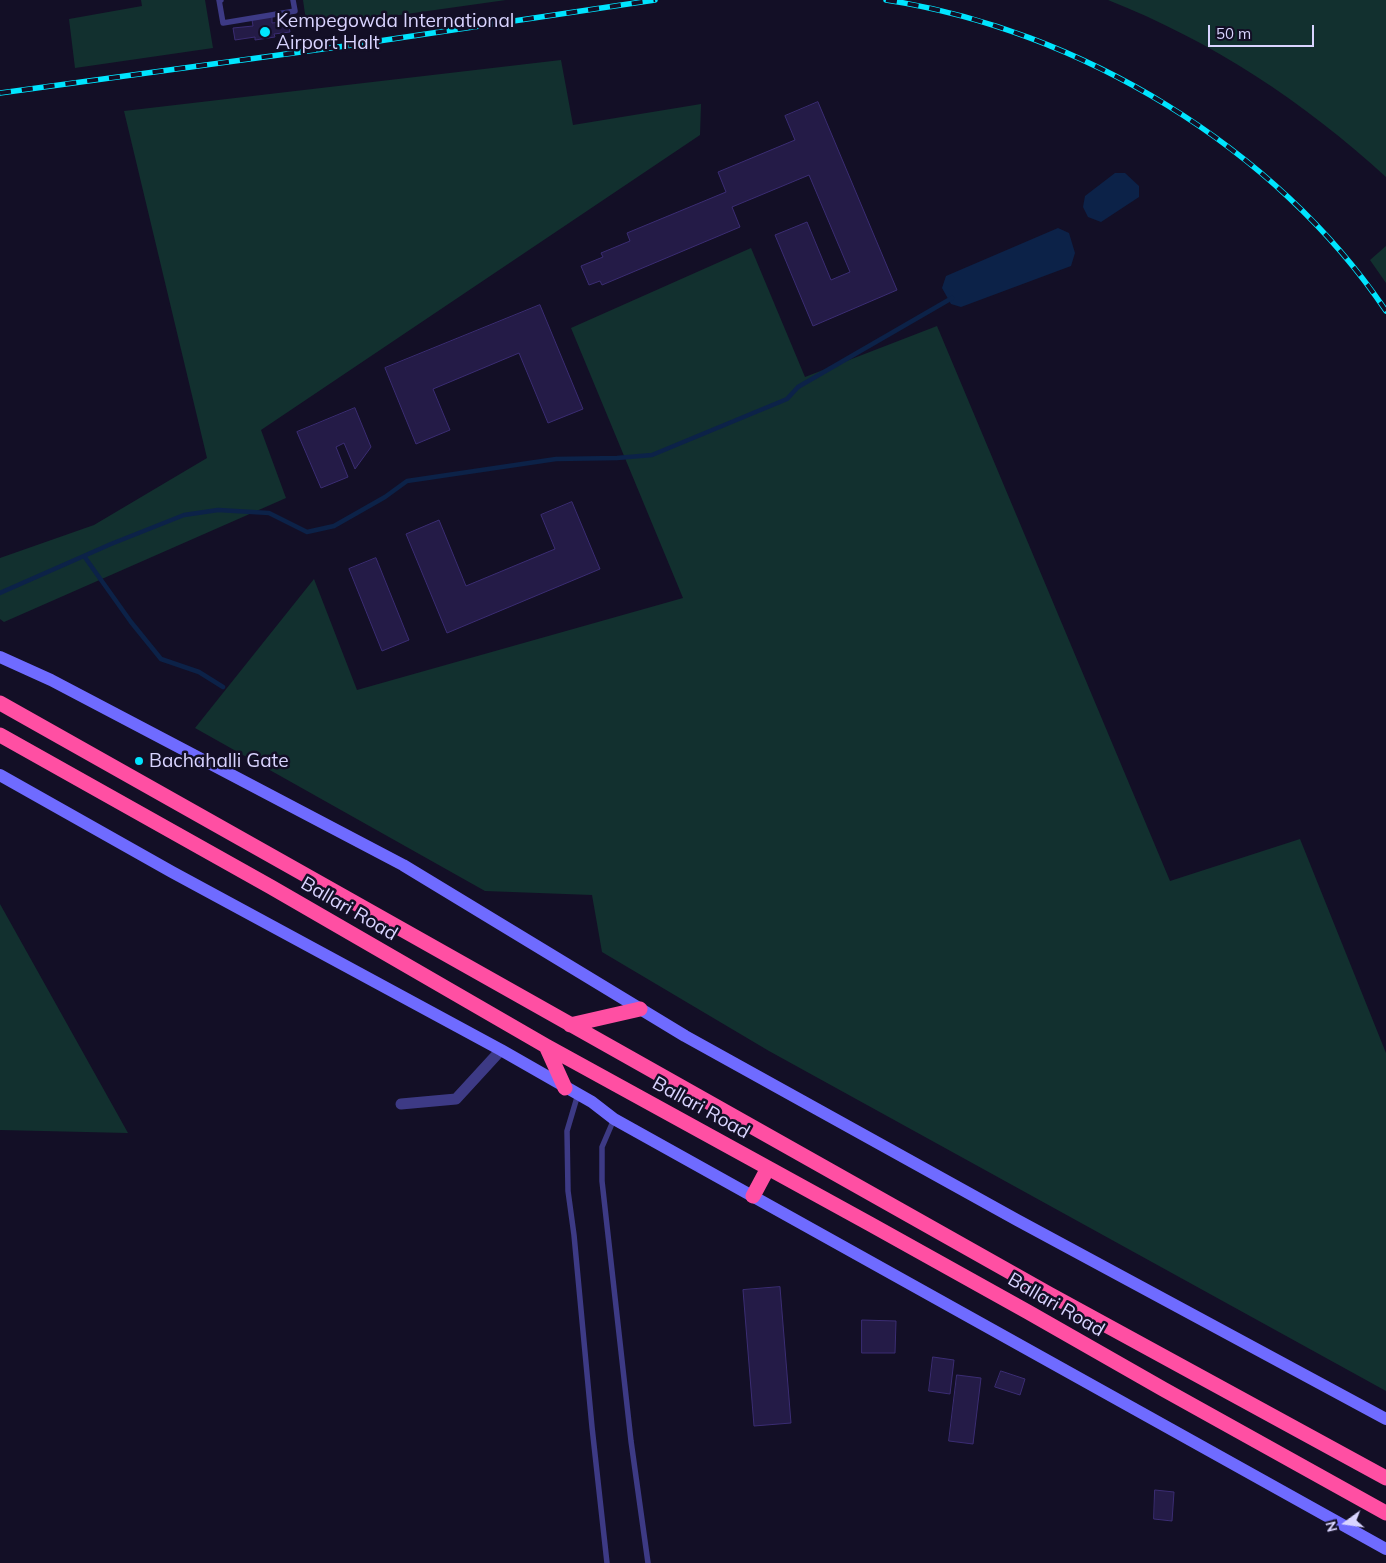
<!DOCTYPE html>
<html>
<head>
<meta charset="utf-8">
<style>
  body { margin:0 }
  #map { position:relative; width:1386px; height:1563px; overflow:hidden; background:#130f26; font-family:Mulish,sans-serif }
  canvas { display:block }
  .north { position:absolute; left:1321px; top:1498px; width:50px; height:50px; -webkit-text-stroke:4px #130f26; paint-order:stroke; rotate:256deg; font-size:14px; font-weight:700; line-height:20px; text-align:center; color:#d9d4ff }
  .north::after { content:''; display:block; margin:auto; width:18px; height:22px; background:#d9d4ff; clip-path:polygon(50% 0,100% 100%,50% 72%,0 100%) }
  .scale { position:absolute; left:1208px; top:25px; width:106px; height:22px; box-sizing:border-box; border:2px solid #d9d4ff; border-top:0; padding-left:6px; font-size:15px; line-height:18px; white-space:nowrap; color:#d9d4ff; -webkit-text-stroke:4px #130f26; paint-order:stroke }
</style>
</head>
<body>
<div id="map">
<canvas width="1386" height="1563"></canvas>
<div class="north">N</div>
<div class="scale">50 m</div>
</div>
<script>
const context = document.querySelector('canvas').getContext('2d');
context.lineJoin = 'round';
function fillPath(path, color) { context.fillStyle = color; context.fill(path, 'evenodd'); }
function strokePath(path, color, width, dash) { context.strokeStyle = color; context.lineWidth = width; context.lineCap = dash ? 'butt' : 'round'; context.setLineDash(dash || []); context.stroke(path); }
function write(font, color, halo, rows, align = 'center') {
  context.font = font + ' Mulish,sans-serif'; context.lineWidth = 5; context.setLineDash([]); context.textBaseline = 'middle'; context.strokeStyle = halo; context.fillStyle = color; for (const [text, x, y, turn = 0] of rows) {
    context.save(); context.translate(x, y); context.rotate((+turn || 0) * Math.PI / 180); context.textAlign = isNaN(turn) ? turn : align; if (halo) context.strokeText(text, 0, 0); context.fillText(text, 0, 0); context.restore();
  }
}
fillPath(new Path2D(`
  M 141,0 L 205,0 L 213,48 L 75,68 L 69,19 L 142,6 Z
  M 303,0 L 506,0 L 307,28 Z
  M 1108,0 L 1386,0 L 1386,177 C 1304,102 1212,41 1108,0 Z
  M 561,60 L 573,125 L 701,104 L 700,135 L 261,430 L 286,498 L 4,622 L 0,619 L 0,558 L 94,525 L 207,458 L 124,111 Z
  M 1386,246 L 1386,283 L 1370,260 Z
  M 751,248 L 805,377 L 937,326 L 1170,881 L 1300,839 L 1386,1053 L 1386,1391 L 769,1051 L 602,952 L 592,895 L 485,891 L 195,728 L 314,579 L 357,690 L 683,598 L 571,328 Z
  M 0,904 L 128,1133 L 0,1130 Z`), '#12302f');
fillPath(new Path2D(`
  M 1115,173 L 1125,173 L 1139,186 L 1139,197 L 1101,222 L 1088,217 L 1083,207 L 1085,196 Z
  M 1058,228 L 1069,233 L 1075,253 L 1071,266 L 961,307 L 951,304 L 942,288 L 946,276 Z`), '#0c2248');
strokePath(new Path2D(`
  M 84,556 L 131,622 L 161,659 L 199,672 L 223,687
  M 0,593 L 111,544 L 184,515 L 218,510 L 269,513 L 307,532 L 334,526 L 385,497 L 407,481 L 556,459 L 617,458 L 652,455 L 787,399 L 798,387 L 952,298`), '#0c2248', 4.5);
const building = new Path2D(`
  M 272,17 L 272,23 L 288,21 L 290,32 L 274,34 L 275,37 L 255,40 L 255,37 L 235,40 L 233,28 L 253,26 L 252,20 Z
  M 818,102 L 897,290 L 813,326 L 775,235 L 807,222 L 831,280 L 850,272 L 809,175 L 732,207 L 740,227 L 602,285 L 600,281 L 589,285 L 581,266 L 603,257 L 601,253 L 630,241 L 627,233 L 726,192 L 718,172 L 795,140 L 785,116 Z
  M 540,305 L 583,409 L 548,423 L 519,353 L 433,389 L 450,430 L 416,444 L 385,368 Z
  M 355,408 L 371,447 L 355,469 L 344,443 L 336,447 L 348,477 L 321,488 L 297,432 Z
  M 572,502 L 600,569 L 447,633 L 406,534 L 439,520 L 466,586 L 555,549 L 541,515 Z
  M 376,558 L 409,640 L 382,651 L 349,569 Z
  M 780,1287 L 791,1423 L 754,1426 L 743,1290 Z
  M 862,1320 L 896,1321 L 895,1353 L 862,1353 Z
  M 933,1357 L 954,1360 L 950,1394 L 929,1391 Z
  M 1001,1371 L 1025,1379 L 1020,1395 L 995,1387 Z
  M 957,1375 L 981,1378 L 973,1444 L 949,1441 Z
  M 1155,1490 L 1174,1492 L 1172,1521 L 1154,1519 Z`);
fillPath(building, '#241b47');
strokePath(building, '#3b2d73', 1);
strokePath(new Path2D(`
  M 221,0 L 219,0 L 223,23 L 295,11 L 293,0
  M 578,1094 L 567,1131 L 568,1191 L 574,1235 L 592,1427 L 607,1563
  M 614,1119 L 602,1147 L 602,1181 L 631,1441 L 648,1563`), '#3d3a85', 5.5);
strokePath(new Path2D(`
  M 401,1104 L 456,1099 L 501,1050`), '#3d3a85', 11);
strokePath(new Path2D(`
  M 0,657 L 51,680 L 403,865 L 685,1036 L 1017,1220 L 1386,1419
  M 0,775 L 172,872 L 501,1050 L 592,1102 L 614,1119 L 1386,1549`), '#6f6bff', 12);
strokePath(new Path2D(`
  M 0,703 L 1049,1294 L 1386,1478
  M 0,735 L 271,887 L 546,1046 L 870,1224 L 1028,1312 L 1163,1389 L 1386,1513
  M 570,1025 L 640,1009
  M 546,1046 L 565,1088
  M 753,1196 L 768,1168`), '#ff4fa3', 15);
const rail = new Path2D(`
  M 886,0 C 1078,29 1277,148 1386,311
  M 0,93 L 345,46 L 655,0`);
strokePath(rail, '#00e5ff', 5.5);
strokePath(rail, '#130f26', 4, [11]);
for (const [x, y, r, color] of [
  [265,32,6,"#00e5ff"],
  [139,761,5,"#00e5ff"]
]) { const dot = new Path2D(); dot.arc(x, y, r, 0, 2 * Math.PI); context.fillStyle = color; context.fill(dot); strokePath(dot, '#130f26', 2); }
write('19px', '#d9d4ff', '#130f26', [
  ["Kempegowda International",276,21],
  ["Airport Halt",276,43],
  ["Bachahalli Gate",149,761]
], 'left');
write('19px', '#d9d4ff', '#130f26', [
  ["Ballari Road",349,909,30],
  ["Ballari Road",701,1108,29],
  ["Ballari Road",1056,1305,30]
]);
</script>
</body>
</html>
